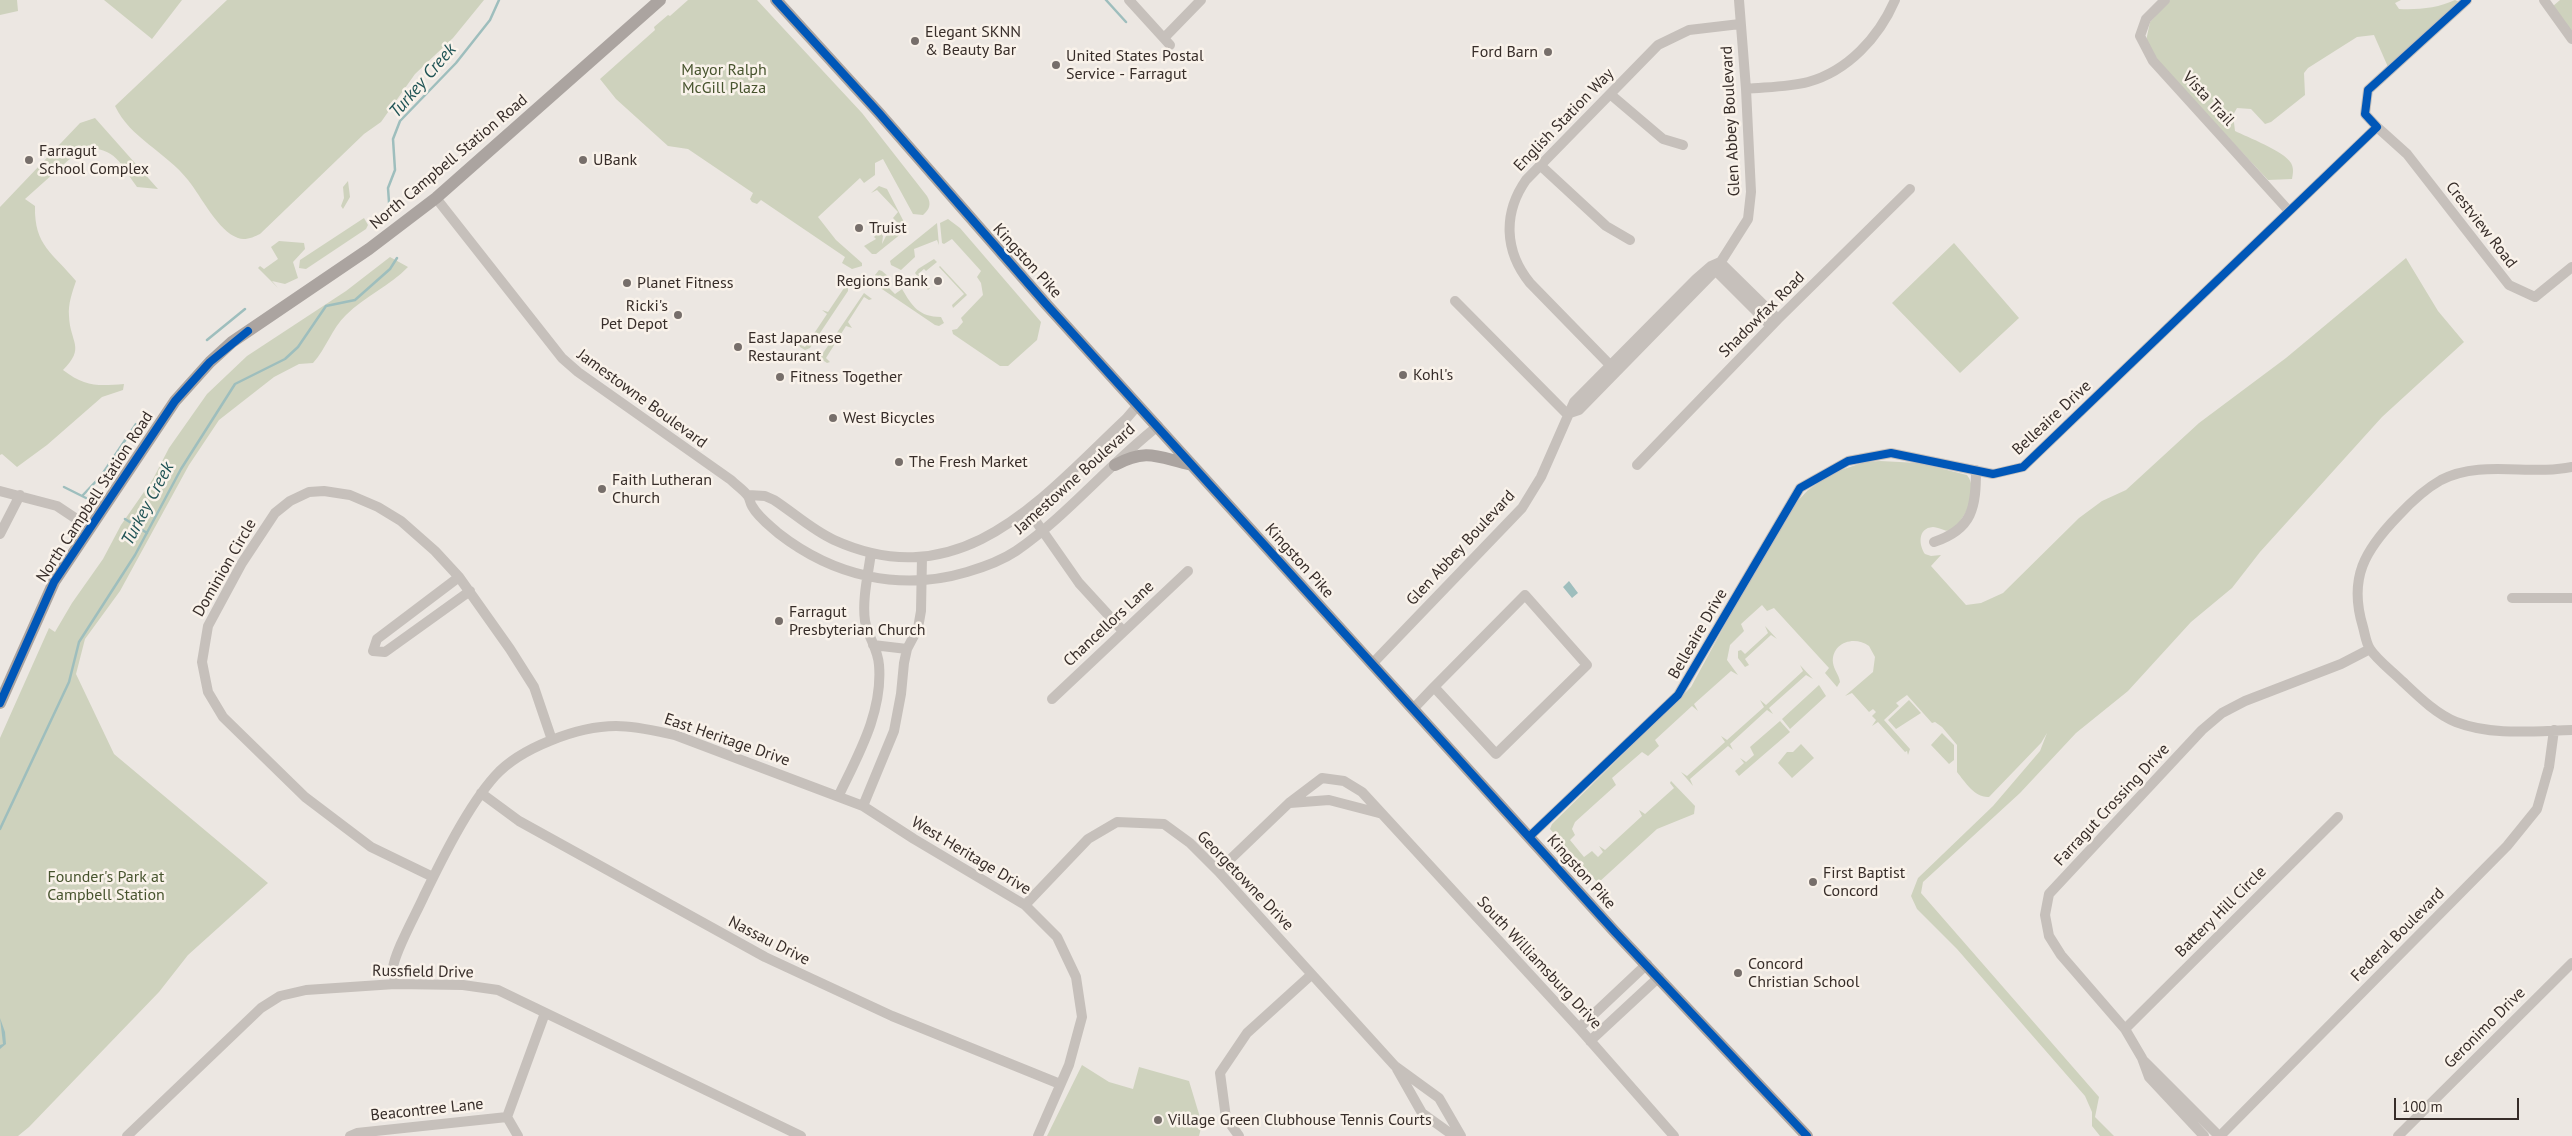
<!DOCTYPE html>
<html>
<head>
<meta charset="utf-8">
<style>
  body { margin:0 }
  #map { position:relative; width:2572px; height:1136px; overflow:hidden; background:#ece7e2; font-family:"PT Sans",sans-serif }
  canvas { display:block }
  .scale { position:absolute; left:2394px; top:1098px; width:125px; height:22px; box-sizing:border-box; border:2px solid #372d29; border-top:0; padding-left:6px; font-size:15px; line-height:18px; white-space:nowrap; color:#372d29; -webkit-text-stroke:4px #f9f2ea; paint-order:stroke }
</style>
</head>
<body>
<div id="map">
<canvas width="2572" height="1136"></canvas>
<div class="scale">100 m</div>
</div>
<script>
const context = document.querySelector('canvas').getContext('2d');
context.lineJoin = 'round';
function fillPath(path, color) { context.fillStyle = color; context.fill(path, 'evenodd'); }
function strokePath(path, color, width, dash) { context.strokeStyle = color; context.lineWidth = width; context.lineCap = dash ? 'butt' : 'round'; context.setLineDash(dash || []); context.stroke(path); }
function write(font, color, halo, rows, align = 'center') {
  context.font = font + ' "PT Sans",sans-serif'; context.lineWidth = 5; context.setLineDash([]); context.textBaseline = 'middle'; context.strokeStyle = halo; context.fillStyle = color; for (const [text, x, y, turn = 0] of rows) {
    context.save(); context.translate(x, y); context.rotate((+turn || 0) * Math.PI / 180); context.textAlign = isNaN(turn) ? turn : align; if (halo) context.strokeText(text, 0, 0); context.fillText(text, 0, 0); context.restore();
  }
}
fillPath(new Path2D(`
  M 0,0 L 17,0 L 18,11 L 0,15 Z
  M 104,0 L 182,0 L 152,39 Z
  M 227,0 L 484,0 L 453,38 L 415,74 L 381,122 L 364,134 L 260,234 C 254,237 245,241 238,238 C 218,231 201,196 188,180 C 166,152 130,138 115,106 Z
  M 688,0 L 757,0 L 862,113 L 927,196 C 932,204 929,210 923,215 L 913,214 L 883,159 L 875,163 L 875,175 L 864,183 L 860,178 L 818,217 L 836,240 L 862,263 L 862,266 L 852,269 L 842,263 L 845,257 L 761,200 L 757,204 L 752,202 L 750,199 L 753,193 L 688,149 L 668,146 L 616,99 L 600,79 L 655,30 L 654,27 L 668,15 L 670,16 Z
  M 2170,0 L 2401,0 L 2395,3 L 2399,9 C 2418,10 2438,8 2455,0 L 2459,2 L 2388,67 L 2374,35 L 2357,37 L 2308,68 L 2304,73 L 2305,95 L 2271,122 L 2265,124 L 2251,109 L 2237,108 L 2233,115 L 2235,131 C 2247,137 2284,151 2291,163 C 2294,168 2293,174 2292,179 L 2268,180 L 2162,67 L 2146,41 L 2150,22 Z
  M 2560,0 L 2572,0 L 2572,32 L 2553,6 Z
  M 95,118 L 158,189 L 137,187 C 119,162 116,147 82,148 L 25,199 L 35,206 C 34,246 53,253 76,281 C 72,293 68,304 69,316 C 70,343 86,347 63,370 C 85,387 98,386 124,384 L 123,390 L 102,397 L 47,445 L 17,467 L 2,454 L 0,455 L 0,207 L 80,123 Z
  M 348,181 L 350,197 L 343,209 L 341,206 L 344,198 L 343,187 Z
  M 879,186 L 887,189 L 905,224 L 902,233 L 876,254 L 872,254 L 864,246 L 876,239 L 874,237 L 877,234 L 869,221 L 883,236 L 882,244 L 886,236 L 893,234 L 892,232 L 889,232 L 889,228 L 898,223 L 893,218 L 898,212 L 877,190 L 871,193 Z
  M 364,218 L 368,225 L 366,229 L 306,269 L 299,268 L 300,260 Z
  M 948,219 L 960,228 L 1041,322 L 1037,340 L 1008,366 L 1000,366 L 953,334 L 952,330 L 957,329 L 963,322 L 961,318 L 983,295 L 981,283 L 977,277 L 981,271 L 952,239 L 944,244 L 942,243 L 940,223 Z
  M 937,223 L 939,245 L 937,240 L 914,249 L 915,257 L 901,270 L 891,265 L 890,261 Z
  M 279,241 L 304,243 L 305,249 L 293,262 L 298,278 L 285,284 L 272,281 L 278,288 L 258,268 L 260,266 L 264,269 L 278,259 L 271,247 Z
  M 1954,243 L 2019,318 L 1960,373 L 1892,303 Z
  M 390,257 L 408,267 C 390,286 365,296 346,315 C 332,328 326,349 313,363 L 299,364 L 274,377 L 219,420 L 189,465 L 120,591 L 85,639 L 76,674 L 114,754 L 268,883 L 188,955 L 159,992 L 29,1127 L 18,1136 L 0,1136 L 0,738 L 49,628 L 55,632 L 72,603 L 103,559 L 121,525 L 153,479 L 169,448 L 207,394 L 247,356 L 346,291 Z
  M 2406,258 L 2438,311 L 2464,342 L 2382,417 L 2260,552 L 2232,588 L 2191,622 L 2128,691 L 2076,733 L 2020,793 L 1923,882 L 1921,893 L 2099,1097 L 2095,1117 L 2114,1136 L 2100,1136 L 2092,1126 L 2092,1112 L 2085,1096 L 1957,949 L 1917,909 L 1911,896 L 1918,878 L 1993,806 L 2040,751 L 2047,733 L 2041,743 L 1989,797 C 1975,798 1965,782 1957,772 L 1957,745 L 1942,727 L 1935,722 L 1932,723 L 1907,695 L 1896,703 L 1899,706 L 1884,720 L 1910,749 L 1908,755 L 1907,751 L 1905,752 L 1878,722 L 1872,726 L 1876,720 L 1872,716 L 1876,712 L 1873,709 L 1869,712 L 1852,693 L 1845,696 L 1873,672 L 1875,657 L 1869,646 C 1854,635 1831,643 1833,663 C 1834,670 1839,675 1840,682 L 1837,687 L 1825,673 L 1829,668 L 1774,608 L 1767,611 L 1762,605 L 1741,624 L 1744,631 L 1730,645 L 1727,660 L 1738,675 L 1731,671 L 1694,704 L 1698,711 L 1692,706 L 1655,740 L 1659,746 L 1648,756 L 1642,752 L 1612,778 L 1616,785 L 1575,822 L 1572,829 L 1575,835 L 1570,840 L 1584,857 L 1592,851 L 1598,857 L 1603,852 L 1599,846 L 1605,850 L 1642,816 L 1639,810 L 1645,814 L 1674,788 L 1670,783 L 1671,781 L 1695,806 L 1694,814 L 1657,829 L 1598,883 L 1550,829 L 1552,824 L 1691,687 L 1771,540 L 1790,509 L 1808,490 L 1832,473 L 1865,462 L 1880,461 L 1919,463 L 1967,475 C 1980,492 1965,520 1950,531 C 1944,531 1938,527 1933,527 C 1917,528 1919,546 1925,554 L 1931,556 L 1941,555 L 1931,566 L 1966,605 L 1981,603 L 2003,593 L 2079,518 L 2102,501 L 2126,490 L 2199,423 L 2286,358 Z
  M 934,259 L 937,262 L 926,271 L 924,269 L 918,274 L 930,288 L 928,290 L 915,273 L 918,269 Z
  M 940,266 L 967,295 L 953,308 L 952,305 L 964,294 L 939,267 Z
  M 879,270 L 882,271 L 890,278 L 886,285 L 895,294 L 902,289 C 912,306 919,317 941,317 L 944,323 L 939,326 L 935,325 L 876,285 L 875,275 Z
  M 841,280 L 848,283 L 848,291 L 810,348 L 805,350 L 800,347 L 799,344 L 805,347 L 827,314 L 822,310 L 828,312 L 846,285 Z
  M 864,293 L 872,299 L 869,300 L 864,297 L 848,322 L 852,328 L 846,326 L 826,358 L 830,362 L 827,363 L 821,359 L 821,356 Z
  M 1765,626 L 1777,639 L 1771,635 L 1745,659 L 1749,665 L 1745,667 L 1738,658 L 1738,651 L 1741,650 L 1745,654 L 1768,633 Z
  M 1800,665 L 1813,679 L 1806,675 L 1769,708 L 1773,714 L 1767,710 L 1730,744 L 1733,750 L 1728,746 L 1690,779 L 1693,786 L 1681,772 L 1687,776 L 1725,742 L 1721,736 L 1727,740 L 1764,707 L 1760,700 L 1766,705 L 1803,671 Z
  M 1819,685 L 1826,696 L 1790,729 L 1782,719 Z
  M 1909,700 L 1921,713 L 1896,729 L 1888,720 Z
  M 1780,721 L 1790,732 L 1739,776 L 1735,771 L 1744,763 L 1740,758 L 1746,762 L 1754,755 L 1750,747 Z
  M 1942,733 L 1954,745 L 1954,760 L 1949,764 L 1931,745 Z
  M 1801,744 L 1814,758 L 1792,778 L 1778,763 L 1787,752 L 1793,752 Z
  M 1082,1065 L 1109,1082 L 1133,1089 L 1139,1067 L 1189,1081 L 1202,1124 L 1199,1136 L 1047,1136 Z`), '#ced2bd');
fillPath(new Path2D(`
  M 1569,581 L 1578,593 L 1572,598 L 1563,587 Z
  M 0,1018 L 5,1032 L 6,1044 L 0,1049 L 0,1045 L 3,1044 Z`), '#9ebebd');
strokePath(new Path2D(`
  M 1106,0 L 1126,22
  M 390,216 L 388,188 L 395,170 L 393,139 L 400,121 L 456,63 L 490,20 L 499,0
  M 207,340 L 245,309
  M 64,487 L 86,498
  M 83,495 L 101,476 L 136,424
  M 125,519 L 147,533
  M 0,829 L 69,682 L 79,642 L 135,555 L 181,469 L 235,384 L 285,359 L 298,347 L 326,306 L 355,300 L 390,269 L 397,258`), '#9ebebd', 2.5);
strokePath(new Path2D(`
  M 1129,0 L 1170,45
  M 2165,0 L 2146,19 L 2140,36 L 2153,61 L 2289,211
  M 2544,0 L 2572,39
  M 1164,38 L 1201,0
  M 1746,89 C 1766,87 1789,87 1808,82 C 1848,71 1879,37 1895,0
  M 1610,94 L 1663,139 L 1683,145
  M 2377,127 L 2407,154 L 2509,285 L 2535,297 L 2572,267
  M 1540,165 L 1606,226 L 1630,240
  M 436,198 L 562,358 L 578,372 L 731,480 C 736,485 744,490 748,496 C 750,499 750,503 752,506 C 758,517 769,525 778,533 C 833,576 900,592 967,572 C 984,567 1001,561 1016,551 C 1068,515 1108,465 1158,426
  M 1720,262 L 1778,319
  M 1712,267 L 1771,326
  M 1455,301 L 1567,414
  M 1610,365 L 1530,283 C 1504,251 1503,213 1526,180 L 1658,45 L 1689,30 L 1740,24
  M 1567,414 L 1579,410 L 1715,271 L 1748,219 L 1751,192 L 1746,89 L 1739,0
  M 1637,465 L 1778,319 L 1910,189
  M 2572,467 C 2530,476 2481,459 2441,480 C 2425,489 2411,502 2398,516 C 2365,550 2348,578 2363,627 C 2365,634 2366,643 2370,649 C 2377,660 2392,671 2402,681 C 2418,696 2436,714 2456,722 C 2492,736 2534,731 2572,730
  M 0,491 L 57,506 L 90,528
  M 748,495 L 765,496 L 774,500 C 794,513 812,530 834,540 C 962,598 1042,498 1126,419 L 1138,405
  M 1028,510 L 1079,583 L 1123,631
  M 0,534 L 20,495
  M 1934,542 C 1973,529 1976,507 1976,470
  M 459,577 L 377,639 L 373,651 L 385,652 L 470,591
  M 1525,595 L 1587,665 L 1496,754 L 1434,687 Z
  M 2512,598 L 2572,598
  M 873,645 L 907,649
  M 1373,663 L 1522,508 L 1541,477 L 1574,402 L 1696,279 L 1711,266 L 1720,262
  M 1052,699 L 1188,571
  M 1414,708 L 1434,687
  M 481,793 L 519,821 L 765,957 L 892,1016 L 1060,1084
  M 839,795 C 858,755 883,712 879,665 C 878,649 868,637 865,621 C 862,600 868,575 871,553
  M 1290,803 L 1329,800 L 1379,813
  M 863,806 L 894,731 L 901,694 L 904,663 L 907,649 L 918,628 L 921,611 L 922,557
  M 1530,836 L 1678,695 L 1800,488 L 1848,461 L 1891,453 L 1993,474 L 2023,467 L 2377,127 L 2365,114 L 2368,90 L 2467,0
  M 1218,871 L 1289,803 L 1322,778 L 1344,781 L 1362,792 L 1579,1028 L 1674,1136
  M 433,877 L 371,847 L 305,797 L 223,717 L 208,692 L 202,662 L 208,626 L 242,563 L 275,513 L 290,501 L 309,492 L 324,491 L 350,495 L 378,507 L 401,521 L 435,551 L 459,577 L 510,649 L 534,687 L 552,740
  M 1025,905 L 1088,839 L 1117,822 L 1164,824 L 1190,843 L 1218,871 L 1395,1066 L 1439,1098 L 1461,1136
  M 395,984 C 395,980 393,974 393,969 C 393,955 417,912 424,896 C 442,859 468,806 495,776 C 520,748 578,726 616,726 C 636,726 656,731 675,735 L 863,806 L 914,839 L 1025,905 L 1057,937 L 1076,977 L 1082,1017 L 1069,1065 L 1038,1136
  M 1579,1028 L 1647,964
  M 2125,1029 L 2338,817
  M 1590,1041 L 1659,977
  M 2144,1061 L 2219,1136
  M 1397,1069 L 1422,1113 L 1454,1136
  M 127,1136 L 261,1008 L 280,996 L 306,990 L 395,984 L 463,985 L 498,990 L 801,1136
  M 350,1136 L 357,1133 L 507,1117
  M 518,1136 L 507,1117 L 545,1013
  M 1239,1136 L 1226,1118 L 1220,1073 L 1247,1033 L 1311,975
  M 2204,1136 L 2149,1077 L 2142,1058 L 2125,1029 L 2061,955 L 2049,936 L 2045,915 L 2049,894 L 2202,730 L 2222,713 L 2245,701 L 2341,664 L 2370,649
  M 2220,1136 L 2507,846 L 2537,809 L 2549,767 L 2554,730
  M 2398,1136 L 2572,963`), '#c6c0bb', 10);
strokePath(new Path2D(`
  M 776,0 L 879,113 L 1046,304 L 1615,932 L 1807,1136
  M 1115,465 C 1148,447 1159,458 1192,465
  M 0,703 L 54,582 L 175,401 L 210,362 L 232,342 L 369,249 L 436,198 L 660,0`), '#aba4a0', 12);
strokePath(new Path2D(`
  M 776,0 L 879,113 L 1046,304 L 1615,932 L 1807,1136
  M 0,703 L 54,582 L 175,401 L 210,362 L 248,331
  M 1530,836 L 1678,695 L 1800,488 L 1848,461 L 1891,453 L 1993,474 L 2023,467 L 2377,127 L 2365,114 L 2368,90 L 2467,0`), '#0057b8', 8);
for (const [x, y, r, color] of [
  [915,41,5,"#766e6a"],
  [1548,52,5,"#766e6a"],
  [1056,65,5,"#766e6a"],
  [29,160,5,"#766e6a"],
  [583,160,5,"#766e6a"],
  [859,228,5,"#766e6a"],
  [938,281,5,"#766e6a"],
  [627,283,5,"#766e6a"],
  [678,315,5,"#766e6a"],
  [738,347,5,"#766e6a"],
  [1403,375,5,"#766e6a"],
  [780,377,5,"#766e6a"],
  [833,418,5,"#766e6a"],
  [899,462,5,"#766e6a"],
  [602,489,5,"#766e6a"],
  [779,621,5,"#766e6a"],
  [1813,882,5,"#766e6a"],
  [1738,973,5,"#766e6a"],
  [1158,1120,5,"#766e6a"]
]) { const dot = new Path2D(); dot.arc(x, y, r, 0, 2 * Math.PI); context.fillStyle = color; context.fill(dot); strokePath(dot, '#f9f2ea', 2); }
write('16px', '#372d29', '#f9f2ea', [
  ["Elegant SKNN",925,32],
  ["& Beauty Bar",925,50],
  ["Ford Barn",1538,52,"right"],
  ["United States Postal",1066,56],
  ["Service - Farragut",1066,74],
  ["Farragut",39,151],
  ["School Complex",39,169],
  ["UBank",593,160],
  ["Truist",869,228],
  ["Regions Bank",928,281,"right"],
  ["Planet Fitness",637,283],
  ["Ricki's",668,306,"right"],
  ["Pet Depot",668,324,"right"],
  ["East Japanese",748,338],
  ["Restaurant",748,356],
  ["Kohl's",1413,375],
  ["Fitness Together",790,377],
  ["West Bicycles",843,418],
  ["The Fresh Market",909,462],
  ["Faith Lutheran",612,480],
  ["Church",612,498],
  ["Farragut",789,612],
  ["Presbyterian Church",789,630],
  ["First Baptist",1823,873],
  ["Concord",1823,891],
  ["Concord",1748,964],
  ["Christian School",1748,982],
  ["Village Green Clubhouse Tennis Courts",1168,1120]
], 'left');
write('16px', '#47542e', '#f9f2ea', [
  ["Mayor Ralph",724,70],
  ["McGill Plaza",724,88],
  ["Founder's Park at",106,877],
  ["Campbell Station",106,895]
]);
write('16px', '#372d29', '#f9f2ea', [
  ["Vista Trail",2208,99,47],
  ["English Station Way",1564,120,-46],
  ["Glen Abbey Boulevard",1731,121,-93],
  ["North Campbell Station Road",449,162,-40],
  ["Crestview Road",2481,225,52],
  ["Kingston Pike",1027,261,48],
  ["Shadowfax Road",1762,315,-45],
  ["Jamestowne Boulevard",642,399,36],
  ["Belleaire Drive",2052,418,-43],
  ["Jamestowne Boulevard",1075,479,-42],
  ["North Campbell Station Road",95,497,-57],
  ["Glen Abbey Boulevard",1461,548,-47],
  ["Kingston Pike",1299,561,48],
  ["Dominion Circle",225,568,-60],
  ["Chancellors Lane",1109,624,-43],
  ["Belleaire Drive",1698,634,-60],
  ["East Heritage Drive",727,740,19],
  ["Farragut Crossing Drive",2112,805,-47],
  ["West Heritage Drive",971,856,31],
  ["Kingston Pike",1581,872,48],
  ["Georgetowne Drive",1245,881,46],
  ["Battery Hill Circle",2221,912,-45],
  ["Federal Boulevard",2398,935,-45],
  ["Nassau Drive",769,941,27],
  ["South Williamsburg Drive",1539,963,47],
  ["Russfield Drive",423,972,1],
  ["Geronimo Drive",2485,1028,-45],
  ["Beacontree Lane",427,1110,-6]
]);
write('italic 18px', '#205456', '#f9f2ea', [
  ["Turkey Creek",423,81,-49],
  ["Turkey Creek",148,504,-62]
]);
</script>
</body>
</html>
